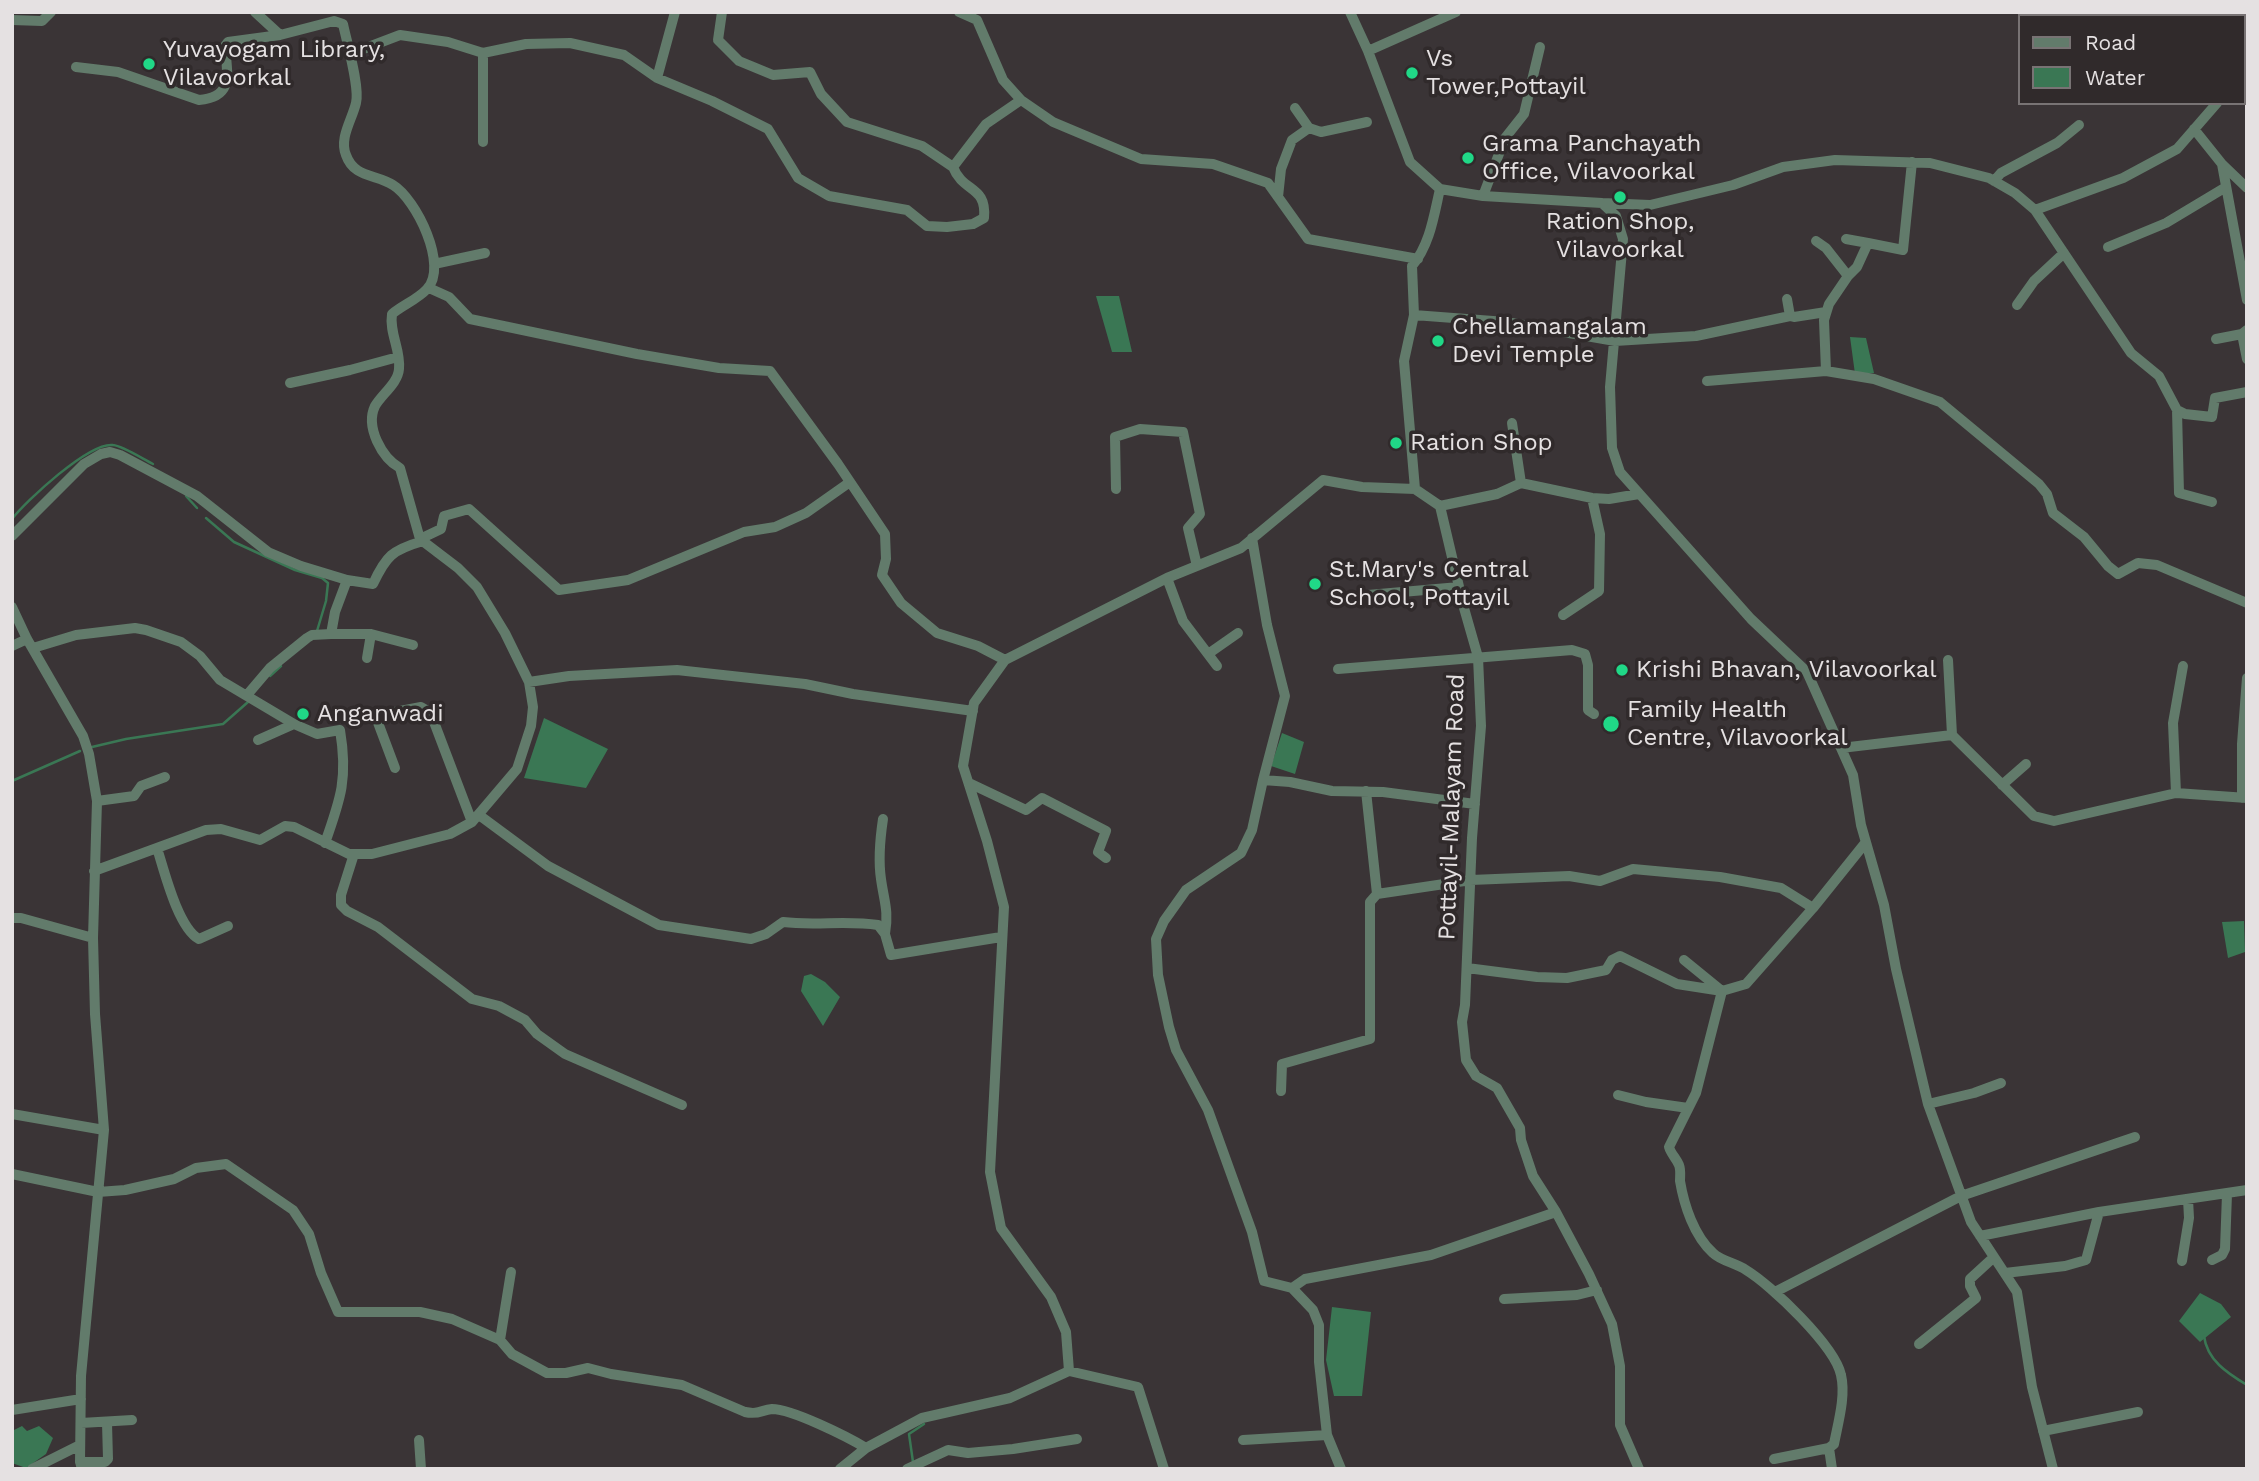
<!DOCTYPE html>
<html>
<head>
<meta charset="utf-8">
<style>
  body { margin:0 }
  #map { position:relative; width:2259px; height:1481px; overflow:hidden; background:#3a3436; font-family:"Work Sans",sans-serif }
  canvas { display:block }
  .frame { position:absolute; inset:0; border:14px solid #e5e1e2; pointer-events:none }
  .legend { position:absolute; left:2018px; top:14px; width:228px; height:91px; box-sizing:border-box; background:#302a2b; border:2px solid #787374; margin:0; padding:9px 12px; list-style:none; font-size:21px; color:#e5e1e2 }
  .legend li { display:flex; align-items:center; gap:14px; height:35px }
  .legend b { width:35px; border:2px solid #787374 }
</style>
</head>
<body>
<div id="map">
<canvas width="2259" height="1481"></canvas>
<div class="frame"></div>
<ul class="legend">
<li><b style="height:9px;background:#627b6b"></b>Road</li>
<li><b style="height:19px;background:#3a7754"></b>Water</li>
</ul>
</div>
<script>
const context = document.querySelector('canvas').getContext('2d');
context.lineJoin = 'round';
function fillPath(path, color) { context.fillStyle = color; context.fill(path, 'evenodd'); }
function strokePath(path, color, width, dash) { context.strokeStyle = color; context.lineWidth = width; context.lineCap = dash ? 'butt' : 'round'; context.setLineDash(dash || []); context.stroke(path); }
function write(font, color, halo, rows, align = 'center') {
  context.font = font + ' "Work Sans",sans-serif'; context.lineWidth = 7; context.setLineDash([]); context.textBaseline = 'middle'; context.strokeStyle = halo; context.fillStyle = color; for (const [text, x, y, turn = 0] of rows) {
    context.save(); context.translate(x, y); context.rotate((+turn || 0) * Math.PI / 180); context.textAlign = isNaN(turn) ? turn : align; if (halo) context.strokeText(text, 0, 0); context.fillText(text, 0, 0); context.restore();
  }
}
fillPath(new Path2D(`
  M 1096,296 L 1119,296 L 1132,352 L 1112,352 Z
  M 1850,337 L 1866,338 L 1874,373 L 1855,374 Z
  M 544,718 L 608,749 L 586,788 L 524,778 Z
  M 1282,733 L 1304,742 L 1295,774 L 1271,766 Z
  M 2244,921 L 2245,952 L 2228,958 L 2222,922 Z
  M 811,974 L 825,982 L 840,997 L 823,1026 L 801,991 L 804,976 Z
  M 2200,1293 L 2221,1304 L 2231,1317 L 2200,1342 L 2179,1321 Z
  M 1332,1307 L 1371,1312 L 1362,1396 L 1334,1396 L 1326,1360 Z
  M 22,1426 L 27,1431 L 39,1426 L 53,1438 L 46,1454 L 26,1468 L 12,1463 L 12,1431 Z`), '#3a7754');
strokePath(new Path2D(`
  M 186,496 L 197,508
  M 206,518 L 234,542 L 295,570 L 322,578 L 328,583 L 326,601 L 317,631
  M 12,519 C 26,501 89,442 113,445 C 123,446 143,459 153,464
  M 270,676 L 281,666
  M 92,747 L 126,739 L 223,724 L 248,702
  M 12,781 L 80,751
  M 2204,1336 C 2207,1360 2227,1373 2247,1385
  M 913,1462 L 909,1434 L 924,1424`), '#3a7754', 2.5);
strokePath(new Path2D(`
  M 722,12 L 718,40 L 739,61 L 773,75 L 810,72 L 821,94 L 847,122 L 922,146 L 953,167 L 986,124 L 1021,100 L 1053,122 L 1141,159 L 1213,164 L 1268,183 L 1308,239 L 1418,259
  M 959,12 L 977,20 L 1003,80 L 1021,100
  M 1350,12 L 1368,51 L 1410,162 L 1440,189 L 1483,196 L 1602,203 L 1616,216 L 1623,239 L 1610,387 L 1612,448 L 1620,472 L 1751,619 L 1807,672 L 1853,775 L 1861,825 L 1884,905 L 1896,969 L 1928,1104 L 1971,1222 L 2017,1292 L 2032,1387 L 2053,1469
  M 2212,12 L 2216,16
  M 2237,16 L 2241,12
  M 12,20 L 42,21 L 51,12
  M 280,35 L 334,21 L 343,24 C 347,43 360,87 356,103 C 352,120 339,138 346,155 C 354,178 376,174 393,185 C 416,199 449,266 427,289 C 418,299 403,305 392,314 C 389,333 401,350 399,369 C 398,383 382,394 375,406 C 365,427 382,458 400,468 L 420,539 L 458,568 L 477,587 L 505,633 L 529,682 L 569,676 L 677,670 L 805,684 L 853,694 L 973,711
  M 1368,51 L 1456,12
  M 483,53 L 483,142
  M 350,54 L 400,35 L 448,42 L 483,53 L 526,44 L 570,43 L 624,55 L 657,78 L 712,101 L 768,129 L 798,178 L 829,196 L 907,210 L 927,226 L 947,227 L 973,224 L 984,218 C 987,185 963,193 953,167
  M 2243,56 L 2247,61
  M 76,67 L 118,72 L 199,100 C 235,97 227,73 225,46 L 228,42 L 280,35 L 255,12
  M 657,78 L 675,12
  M 1295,108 L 1309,128 L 1321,132 L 1367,122
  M 2194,129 L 2222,164 L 2247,300
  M 2222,164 L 2247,188
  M 1994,181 L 2001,173 L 2057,143 L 2079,125
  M 1440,189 C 1434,215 1430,245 1412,266 L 1414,315 L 1404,361 L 1415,489 L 1440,506 L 1464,608 L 1478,657 L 1481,726 L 1472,838 L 1465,1005 L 1462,1022 L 1466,1060 L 1476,1076 L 1497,1088 L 1520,1128 L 1521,1140 L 1533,1176 L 1556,1212 L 1589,1274 L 1612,1324 L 1620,1366 L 1620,1425 L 1639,1469
  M 1483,196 L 1505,138 L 1524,114 L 1540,47
  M 1278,197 L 1281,169 L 1292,140 L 1309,128
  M 1602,203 L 1650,205 L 1733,185 L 1783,167 L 1835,160 L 1930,163 L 1989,178 L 2015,193 L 2035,210 L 2131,353 L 2159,376 L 2177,410 L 2185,414 L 2212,417 L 2215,398 L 2247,392
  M 2035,210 L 2123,178 L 2177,149 L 2217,103
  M 1846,239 L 1868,243
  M 1816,241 L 1826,248 L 1848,276
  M 2108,247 L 2166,223 L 2226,187
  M 434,264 L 485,253
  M 429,288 L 449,297 L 470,319 L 637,354 L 719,368 L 770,371 L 838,464 L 885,534 L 886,559 L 882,575 L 901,603 L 937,633 L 978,646 L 1005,660 L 1167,578 L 1241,548 L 1323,480 L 1362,487 L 1415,489
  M 1787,299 L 1790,316 L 1794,317 L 1826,312
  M 2017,305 L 2034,281 L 2064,253
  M 1414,315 L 1506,322 L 1615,341 L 1696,336 L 1790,316
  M 2247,330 L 2242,334 L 2247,359
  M 2216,339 L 2242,334
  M 1826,371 L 1874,379 L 1940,402 L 2039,484 L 2047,494 L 2053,513 L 2084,537 L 2108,566 L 2118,574 L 2138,563 L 2157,565 L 2247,603
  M 1707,381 L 1826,371 L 1824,320 L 1829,304 L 1848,276 L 1857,267 L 1868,243 L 1903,250 L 1912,162
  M 290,383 L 350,370 L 398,357
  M 2177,410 L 2179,493 L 2212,502
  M 1512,423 L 1521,483 L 1592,498 L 1609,499 L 1639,494
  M 1116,489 L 1115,437 L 1140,429 L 1183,432 L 1200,514 L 1188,528 L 1197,566
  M 1440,506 L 1497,494 L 1521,483
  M 12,536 L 84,464 L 101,454 L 110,452 L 120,455 L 197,496 L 268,552 L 301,566 L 347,580 L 335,612 L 331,634 L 371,634 L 413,645
  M 1252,538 L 1267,625 L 1285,696 L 1263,780
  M 420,539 L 441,529 L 444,516 L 469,509 L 559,590 L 628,580 L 744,532 L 775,527 L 806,513 L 850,482
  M 1167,578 L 1183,621 L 1217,666
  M 347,580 L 373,584 C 386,556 392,550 423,541
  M 1368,595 L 1459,587
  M 12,607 L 27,639 L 83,736 L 89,754 L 97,801 L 93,938 L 95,1014 L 104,1130 L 81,1376 L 80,1462 L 82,1469
  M 1563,615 L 1599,591 L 1600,534 L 1592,498
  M 12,646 L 27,639
  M 33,648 L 76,635 L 135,628 L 146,630 L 181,642 L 200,656 L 220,680 L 294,724 L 317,734 L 340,730 C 348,778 341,798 325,843
  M 1208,654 L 1238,633
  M 367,658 L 371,634
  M 1948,660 L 1952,735
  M 1338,669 L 1572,650 L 1585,654 L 1588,665 L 1588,710 L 1594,714
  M 247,695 L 270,668 L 307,638 L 312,635 L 331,634
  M 258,740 L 294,724
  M 1841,748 L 1952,735 L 2034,816 L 2054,821 L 2176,793 L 2247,798
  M 395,768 L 377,720 L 379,715 L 421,707 L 428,711 L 434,722 L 472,822
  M 969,783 L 1026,810 L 1042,798 L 1106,831 L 1098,852 L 1106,858
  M 2002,785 L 2026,764
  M 2176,793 L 2173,723 L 2183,666
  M 2242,798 L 2242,744 L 2247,678
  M 97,801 L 134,796 L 141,786 L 165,777
  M 479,815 L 548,866 L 659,925 L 751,939 L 766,934 L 783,922 C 815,926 846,920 878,925 L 885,934 L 891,955 L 1001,937
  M 883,819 C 880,839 878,859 881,879 C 884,901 889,911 885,934
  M 157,848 C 164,870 178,928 199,939 L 228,926
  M 354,854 L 341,895 L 341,905 L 347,911 L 378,927 L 472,999 L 499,1006 L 525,1020 L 537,1034 L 565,1054 L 682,1105
  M 94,871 L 206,830 L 221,829 L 260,840 L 285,826 L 294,827 L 349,854 L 372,854 L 450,834 L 472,822 L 517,769 L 531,726 L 533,707 L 529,682
  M 1377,894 L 1471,880 L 1569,876 L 1600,881 L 1633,869 L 1720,877 L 1781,888 L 1813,908 L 1866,842
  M 12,918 L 21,918 L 93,938
  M 1684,960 L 1722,991 L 1696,1093 L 1669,1147 C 1671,1154 1676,1158 1679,1165 C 1681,1170 1680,1176 1680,1181 C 1684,1205 1694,1236 1713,1253 C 1721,1261 1736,1263 1746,1270 C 1771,1285 1835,1346 1841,1375 C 1846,1396 1838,1423 1834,1444 L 1829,1448 L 1774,1459
  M 1467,968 L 1537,977 L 1567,978 L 1606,970 L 1612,960 L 1620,956 L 1677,984 L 1722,991 L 1746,984 L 1813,908
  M 1281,1091 L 1282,1064 L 1370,1039 L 1370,902 L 1377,894 L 1366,791
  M 1618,1095 L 1646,1102 L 1688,1108
  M 1928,1104 L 1974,1093 L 2001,1083
  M 12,1114 L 104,1130
  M 12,1174 L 98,1192 L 125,1190 L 174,1179 L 196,1168 L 226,1164 L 293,1210 L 309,1234 L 321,1273 L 338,1312 L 420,1312 L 452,1319 L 500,1340 L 512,1354 L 547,1373 L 566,1373 L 588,1368 L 611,1374 L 682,1385 L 745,1412 C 759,1415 761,1410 772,1409 C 792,1409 848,1437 866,1448
  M 1980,1236 L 2099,1212
  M 2212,1260 L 2222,1255 L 2225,1249 L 2227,1194
  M 2182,1261 L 2189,1218 L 2188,1199
  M 2005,1273 L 2065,1266 L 2086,1260 L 2099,1212 L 2247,1190
  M 1292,1288 L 1305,1279 L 1431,1255 L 1556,1212
  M 1775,1292 L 1961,1196 L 2135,1137
  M 1504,1299 L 1577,1295 L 1597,1290
  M 500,1340 L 511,1272
  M 1919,1344 L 1976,1298 L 1970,1286 L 1970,1279 L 1994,1257
  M 1069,1371 L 1138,1387 L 1164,1469
  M 12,1410 L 81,1399
  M 81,1423 L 132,1420
  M 2043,1431 L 2138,1412
  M 1327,1435 L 1319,1362 L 1319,1325 L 1313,1310 L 1292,1288 L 1264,1281 L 1252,1232 L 1208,1110 L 1176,1050 L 1169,1027 L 1158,975 L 1156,939 L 1164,921 L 1186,890 L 1241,853 L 1252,830 L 1263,780 L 1290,782 L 1332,791 L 1383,792 L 1475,804
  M 419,1440 L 421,1469
  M 1243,1440 L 1327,1435 L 1341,1469
  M 1829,1448 L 1832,1469
  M 80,1462 L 105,1462 L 108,1459 L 107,1423
  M 32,1469 L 80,1445
  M 840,1469 L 866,1448 L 922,1418 L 1010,1398 L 1069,1371 L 1066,1332 L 1051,1297 L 1001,1228 L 990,1172 L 1004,907 L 987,841 L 963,766 L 974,703 L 1005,660
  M 907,1469 L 948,1450 L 968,1453 L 1013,1449 L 1077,1439`), '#627b6b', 10);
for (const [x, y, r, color] of [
  [149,64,7,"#20d887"],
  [1412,73,7,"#20d887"],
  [1468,158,7,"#20d887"],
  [1620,197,7,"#20d887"],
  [1438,341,7,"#20d887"],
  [1396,443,7,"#20d887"],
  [1315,584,7,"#20d887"],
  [1622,670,7,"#20d887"],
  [303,714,7,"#20d887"],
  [1611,724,9,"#20d887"]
]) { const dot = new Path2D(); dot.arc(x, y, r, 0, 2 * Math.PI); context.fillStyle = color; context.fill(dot); strokePath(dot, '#302a2b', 2.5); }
write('24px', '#e5e1e2', '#302a2b', [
  ["Yuvayogam Library,",163,50],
  ["Vilavoorkal",163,78],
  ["Vs",1426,59],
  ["Tower,Pottayil",1426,87],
  ["Grama Panchayath",1482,144],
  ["Office, Vilavoorkal",1482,172],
  ["Ration Shop,",1620,222,"center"],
  ["Vilavoorkal",1620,250,"center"],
  ["Chellamangalam",1452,327],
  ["Devi Temple",1452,355],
  ["Ration Shop",1410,443],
  ["St.Mary's Central",1329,570],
  ["School, Pottayil",1329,598],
  ["Krishi Bhavan, Vilavoorkal",1636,670],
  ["Family Health",1627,710],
  ["Centre, Vilavoorkal",1627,738],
  ["Anganwadi",317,714]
], 'left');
write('24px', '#e5e1e2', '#302a2b', [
  ["Pottayil-Malayam Road",1452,807,-88]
]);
</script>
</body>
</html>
